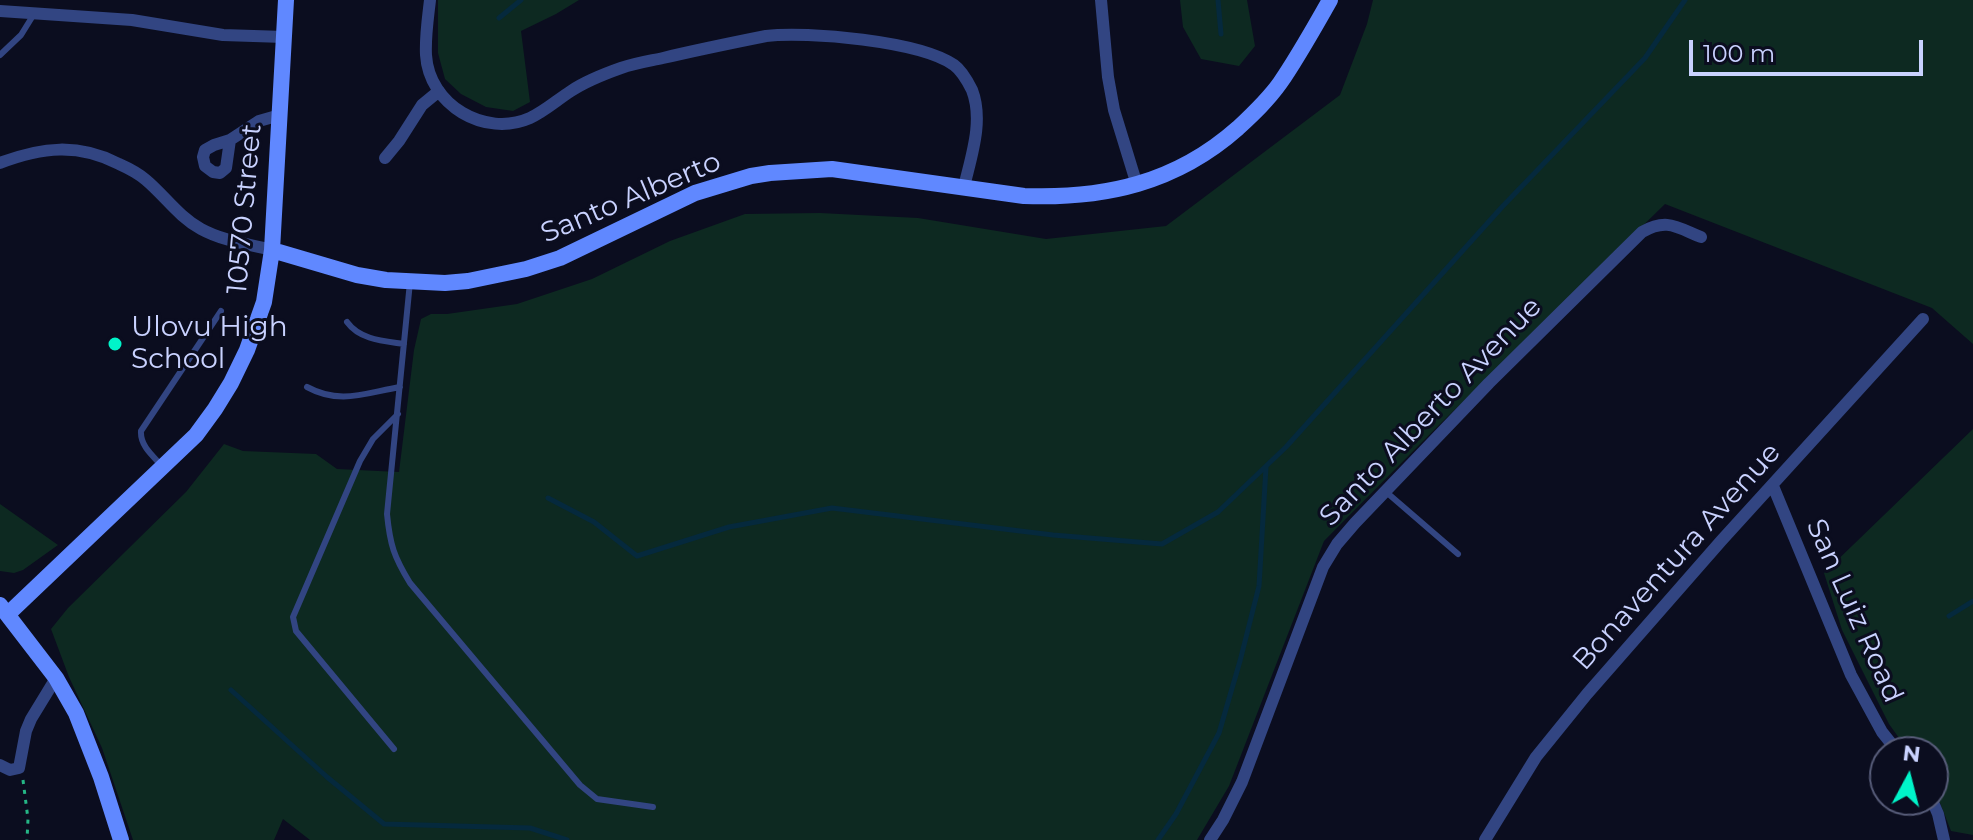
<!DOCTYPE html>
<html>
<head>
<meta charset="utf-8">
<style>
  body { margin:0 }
  #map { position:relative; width:1973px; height:840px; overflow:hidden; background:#0b0d1f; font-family:Montserrat,sans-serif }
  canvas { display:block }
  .north { position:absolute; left:1869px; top:736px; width:80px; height:80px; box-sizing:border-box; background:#0b0d1f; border:2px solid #575c79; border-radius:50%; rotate:7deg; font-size:22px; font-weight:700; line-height:32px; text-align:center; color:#c9d2ff }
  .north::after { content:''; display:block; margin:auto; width:28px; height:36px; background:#00f4c9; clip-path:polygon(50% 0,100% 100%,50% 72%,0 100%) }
  .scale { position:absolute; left:1689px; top:40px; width:234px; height:36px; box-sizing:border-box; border:4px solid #c9d2ff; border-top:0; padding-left:10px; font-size:24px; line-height:28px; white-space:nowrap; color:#c9d2ff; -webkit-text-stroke:6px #0b0d1f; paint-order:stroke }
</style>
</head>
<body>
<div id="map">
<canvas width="1973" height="840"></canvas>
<div class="north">N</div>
<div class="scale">100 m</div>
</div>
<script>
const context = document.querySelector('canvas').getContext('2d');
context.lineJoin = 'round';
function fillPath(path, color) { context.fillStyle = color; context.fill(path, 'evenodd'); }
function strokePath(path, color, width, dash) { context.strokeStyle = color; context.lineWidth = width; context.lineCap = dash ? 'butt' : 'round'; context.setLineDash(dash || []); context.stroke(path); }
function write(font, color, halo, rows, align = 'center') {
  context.font = font + ' Montserrat,sans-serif'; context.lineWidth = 6; context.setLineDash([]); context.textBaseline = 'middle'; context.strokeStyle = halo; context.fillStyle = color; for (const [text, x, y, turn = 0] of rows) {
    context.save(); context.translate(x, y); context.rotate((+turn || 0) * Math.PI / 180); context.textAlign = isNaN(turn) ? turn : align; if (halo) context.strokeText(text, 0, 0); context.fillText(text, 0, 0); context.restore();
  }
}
fillPath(new Path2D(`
  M 438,0 L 579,0 L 556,14 L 521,31 L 530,102 L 513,111 L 486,107 L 461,94 L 445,79 L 438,53 Z
  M 1180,0 L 1247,0 L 1255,46 L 1239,66 L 1201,59 L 1183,27 Z
  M 1373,0 L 1973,0 L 1973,344 L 1932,308 L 1665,204 L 1437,427 L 1324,541 L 1229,786 L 1197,840 L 310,840 L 283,819 L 274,840 L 133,840 L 102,748 L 69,677 L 51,629 L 68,608 L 186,492 L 224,444 L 243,451 L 316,454 L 337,469 L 399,472 L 414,350 L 421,319 L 431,314 L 447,314 L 517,304 L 592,279 L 670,241 L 745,214 L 820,213 L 918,218 L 1046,239 L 1166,226 L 1340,95 L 1367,24 Z
  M 1973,429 L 1973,835 L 1951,831 L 1933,785 L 1933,752 L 1909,752 L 1889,724 L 1842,630 L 1824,573 Z
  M 0,504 L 58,545 L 23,570 L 14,573 L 0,571 Z`), '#0d2921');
strokePath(new Path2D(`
  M 1218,0 L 1221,34
  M 499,18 L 521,0
  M 548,498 L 594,522 L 637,556 L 729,527 L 832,508 L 1053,535 L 1162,544 L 1218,512 L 1286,447 L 1502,207 L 1645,58 L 1685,0
  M 1949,616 L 1973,601
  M 231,690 L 327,777 L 384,824 L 530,828 L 567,840
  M 1158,840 L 1176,814 L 1219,733 L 1240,661 L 1259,586 L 1266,467`), '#05293d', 5);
strokePath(new Path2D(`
  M 23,780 L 28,819 L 27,840`), '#25b786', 3, [4, 6]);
strokePath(new Path2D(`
  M 0,55 L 21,35 L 34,14
  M 410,282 L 387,514 C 390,545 394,557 410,583 L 580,785 L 597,799 L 653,807
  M 347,322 C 360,340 384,341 404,344
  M 307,387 C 340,405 365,393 400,387
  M 163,467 C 153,456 140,446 141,431 L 221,311
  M 1385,491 L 1458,554
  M 394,749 L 296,631 L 293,617 L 360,461 L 373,439 L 398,414`), '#324582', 6);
strokePath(new Path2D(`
  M 430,0 C 428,18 425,37 426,55 C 429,105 485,138 530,118 C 545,111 557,100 571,91 C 586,81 604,74 621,68 C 635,63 649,61 663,58 C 697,50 731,43 766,36 C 807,31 920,41 954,65 C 961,70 968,82 972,90 C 984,121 971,157 964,187
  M 1101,0 L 1108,77 L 1114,110 L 1137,185
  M 0,11 L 132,20 L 223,35 L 284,37
  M 230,140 L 226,168 L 220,173 L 213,172 L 205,166 L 203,157 L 205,150 L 214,145 L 230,140 L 259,121 L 280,115
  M 385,158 L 399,141 L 422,105 L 439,91
  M 0,163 C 42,147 78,143 119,164 C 128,168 138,173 146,180 C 165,196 179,217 201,229 C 223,241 248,244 272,250
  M 1773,486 L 1851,675 L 1882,732 L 1898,752
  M 0,765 L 10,770 L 19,768 L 26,731 L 31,719 L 56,678
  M 1932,800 L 1938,814 L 1944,840
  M 1210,840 L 1223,820 L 1242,782 L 1323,567 L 1337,544 L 1355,523 L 1489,383 L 1642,232 C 1667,218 1676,227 1701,237
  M 1485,840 L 1536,757 L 1587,694 L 1721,541 L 1923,319`), '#324582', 12);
strokePath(new Path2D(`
  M 272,250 L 357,275 L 386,280 L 445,283 L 468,281 L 526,269 L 560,258 L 695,193 L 751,176 L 770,173 L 832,169 L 1024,196 C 1105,199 1176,183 1238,128 C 1253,114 1268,100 1280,83 C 1298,57 1314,28 1330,0
  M 0,605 L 56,678 L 76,713 L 101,777 L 121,840
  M 8,614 L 196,435 L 215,409 L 231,383 L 247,350 L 264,302 L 272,250 L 286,0`), '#6088ff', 16);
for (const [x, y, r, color] of [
  [115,344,8,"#00f4c9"]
]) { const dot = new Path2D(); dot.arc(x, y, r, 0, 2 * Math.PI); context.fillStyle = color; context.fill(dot); strokePath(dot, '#0b0d1f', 3); }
write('28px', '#c9d2ff', '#0b0d1f', [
  ["Santo Alberto",631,198,-23],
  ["10570 Street",245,209,-85],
  ["Santo Alberto Avenue",1431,412,-46],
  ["Bonaventura Avenue",1677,557,-48],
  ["San Luiz Road",1854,611,66]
]);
write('28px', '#c9d2ff', '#0b0d1f', [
  ["Ulovu High",131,328],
  ["School",131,360]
], 'left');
</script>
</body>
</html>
